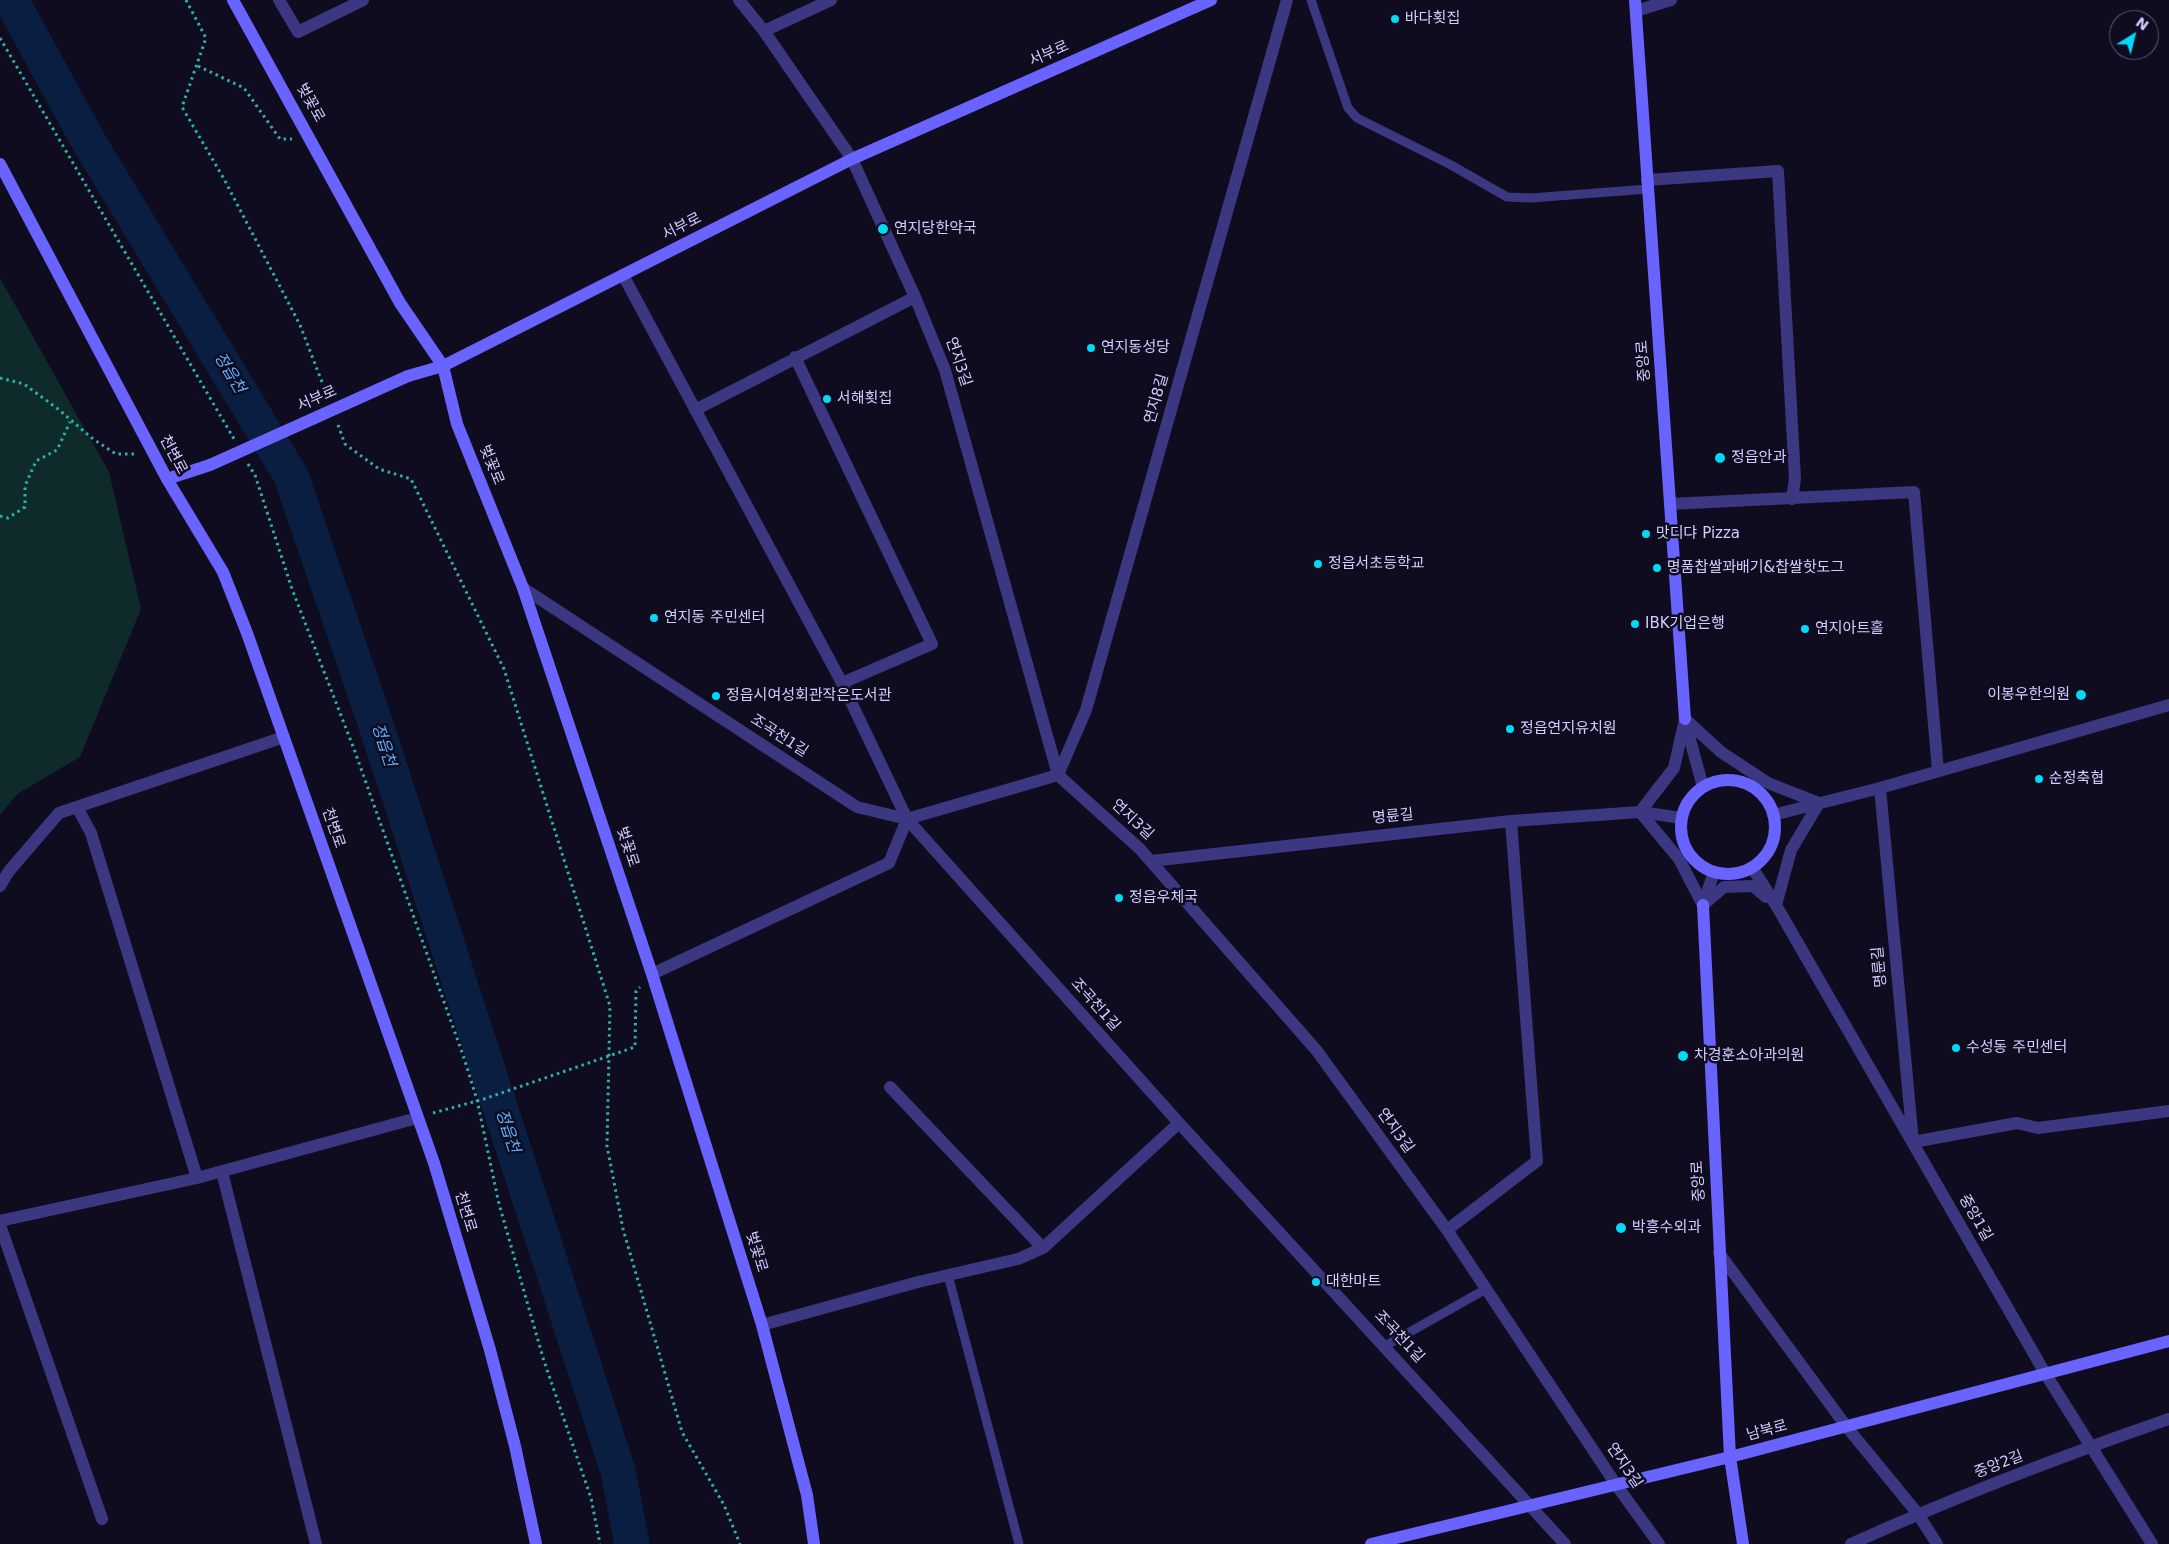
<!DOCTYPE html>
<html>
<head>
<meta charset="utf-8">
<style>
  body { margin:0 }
  #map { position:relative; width:2169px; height:1544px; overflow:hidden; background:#100c20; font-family:"DejaVu Sans",sans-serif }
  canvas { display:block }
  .north { position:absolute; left:2109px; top:10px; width:50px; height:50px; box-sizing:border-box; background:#100c20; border:1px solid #5e5979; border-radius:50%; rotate:36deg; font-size:14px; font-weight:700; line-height:20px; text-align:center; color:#d2ccff }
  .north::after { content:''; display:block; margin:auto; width:18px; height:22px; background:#00d9f7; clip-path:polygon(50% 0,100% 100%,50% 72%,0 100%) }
</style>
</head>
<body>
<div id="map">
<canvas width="2169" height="1544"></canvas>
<div class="north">N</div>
</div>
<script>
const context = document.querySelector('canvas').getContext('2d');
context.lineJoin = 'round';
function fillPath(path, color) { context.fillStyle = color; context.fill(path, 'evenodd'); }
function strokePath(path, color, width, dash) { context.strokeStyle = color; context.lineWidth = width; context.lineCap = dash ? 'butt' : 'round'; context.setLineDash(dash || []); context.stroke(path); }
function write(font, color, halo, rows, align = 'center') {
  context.font = font + ' "DejaVu Sans","Noto Sans KR",sans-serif'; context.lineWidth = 5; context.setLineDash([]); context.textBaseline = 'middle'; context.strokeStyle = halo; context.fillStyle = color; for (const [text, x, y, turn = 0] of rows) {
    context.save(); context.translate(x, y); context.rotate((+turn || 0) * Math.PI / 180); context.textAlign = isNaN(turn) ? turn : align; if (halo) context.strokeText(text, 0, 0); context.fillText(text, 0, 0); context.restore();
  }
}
fillPath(new Path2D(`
  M 0,278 L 109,472 L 141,609 L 80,757 L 17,794 L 0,815 Z`), '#0f2a2a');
strokePath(new Path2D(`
  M 11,0 L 90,144 L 291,476 L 377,728 L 618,1471 L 632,1544`), '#0a1e41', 35);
strokePath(new Path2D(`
  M 186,0 L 206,38 L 182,107 L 224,179 L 300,325 L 327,395
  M 0,38 L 234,439
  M 198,66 L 244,88 L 280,139 L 292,139
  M 0,378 L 24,384 L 58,409 L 93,439 L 116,454 L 138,454
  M 338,425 L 345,444 L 379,469 L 411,479 L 504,669 L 610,1006 L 607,1146 L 623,1229 L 682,1432 L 724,1505 L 740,1544
  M 248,464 L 255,475 L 292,589 L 354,749 L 464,1058 L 477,1100 L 499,1204 L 544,1361 L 591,1498 L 600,1544
  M 0,516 L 8,518 L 25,507 L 25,486 L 36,461 L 57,450 L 70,422
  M 433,1113 L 484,1099 L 635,1047 L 636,991 L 640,987`), '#2cb2ad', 3, [2.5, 4]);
strokePath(new Path2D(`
  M 1311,0 L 1348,108 L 1357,118 L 1451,165 L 1507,197 L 1531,198 L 1648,189
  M 948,1275 L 1019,1544
  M 1385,1346 L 1486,1289`), '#3b3780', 9);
strokePath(new Path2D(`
  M 279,0 L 298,32 L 363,0
  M 739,0 L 764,31 L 852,159 L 915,297 L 945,370 L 1058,775 L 1140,849 L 1317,1051 L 1447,1230 L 1617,1486 L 1659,1544
  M 1636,11 L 1671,0
  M 764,31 L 831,0
  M 1647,180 L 1778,171 L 1795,479 L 1792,499
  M 623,275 L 842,683 L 907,819
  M 795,357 L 932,644 L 842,683
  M 695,410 L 915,297
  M 1670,504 L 1914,492 L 1938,771
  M 523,588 L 857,807 L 907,819 L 1179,1123 L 1565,1544
  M 1685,719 L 1721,752 L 1768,783 L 1819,803
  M 1685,721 L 1703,787
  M 1880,788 L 1913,1142 L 2017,1123 L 2038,1128 L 2169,1111
  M 78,809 L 91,833 L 197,1178
  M 1640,812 L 1679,859 L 1703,905
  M 1640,812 L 1674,768 L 1685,719
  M 1773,815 L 1880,788 L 2169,705
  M 907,819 L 1058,775 L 1086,710 L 1287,0
  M 1151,861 L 1511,821 L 1640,812 L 1682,818
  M 1753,869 L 1776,905 L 2045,1373 L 2152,1544
  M 0,886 L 9,871 L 59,813 L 284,737
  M 1703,905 L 1724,887 L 1753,886 L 1766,897
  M 1703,905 L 1714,872
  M 1776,905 L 1791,850 L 1819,803
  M 652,974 L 889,863 L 907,819
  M 890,1087 L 1043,1248
  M 222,1172 L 316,1544
  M 0,1221 L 197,1178 L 417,1118
  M 0,1225 L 102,1519
  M 1447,1230 L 1537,1161 L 1511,821
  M 1719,1253 L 1846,1426 L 1918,1514 L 1937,1544
  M 762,1325 L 918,1282 L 1018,1259 L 1043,1248 L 1179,1123
  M 1851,1544 C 1955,1497 2062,1456 2169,1419`), '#3b3780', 12);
strokePath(new Path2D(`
  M 233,0 L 400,303 L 443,366 L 457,424 L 523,588 L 652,974 L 762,1325 L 807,1495 L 814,1544
  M 1635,0 L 1685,719
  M 0,164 L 167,479 L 223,572 L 247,633 L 434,1163 L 490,1350 L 515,1446 L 536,1544
  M 408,376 L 443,366 L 852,159 L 1211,0
  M 167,479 L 210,465
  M1681 827a47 47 0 1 1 94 0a47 47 0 1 1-94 0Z
  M 1703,905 L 1730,1457 L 1743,1544
  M 1371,1544 L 1730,1457 L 2169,1341`), '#6963ff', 12);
strokePath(new Path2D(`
  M 210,465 L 408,376`), '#6963ff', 12);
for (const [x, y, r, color] of [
  [1395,19,5,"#00d9f7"],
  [883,229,6,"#00d9f7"],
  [1091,348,5,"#00d9f7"],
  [827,399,5,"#00d9f7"],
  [1720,458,6,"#00d9f7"],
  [1646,534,5,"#00d9f7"],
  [1318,564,5,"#00d9f7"],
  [1657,568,5,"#00d9f7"],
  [654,618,5,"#00d9f7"],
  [1635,624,5,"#00d9f7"],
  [1805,629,5,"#00d9f7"],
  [2081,695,6,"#00d9f7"],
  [716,696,5,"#00d9f7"],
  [1510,729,5,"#00d9f7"],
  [2039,779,5,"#00d9f7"],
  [1119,898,5,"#00d9f7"],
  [1956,1048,5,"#00d9f7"],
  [1683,1056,6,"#00d9f7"],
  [1621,1228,6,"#00d9f7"],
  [1316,1282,5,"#00d9f7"]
]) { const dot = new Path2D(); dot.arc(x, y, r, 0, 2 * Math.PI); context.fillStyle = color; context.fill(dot); strokePath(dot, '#100c20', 2); }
write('15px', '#d2ccff', '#100c20', [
  ["바다횟집",1405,19],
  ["연지당한약국",894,229],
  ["연지동성당",1101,348],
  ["서해횟집",837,399],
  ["정읍안과",1731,458],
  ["맛디댜 Pizza",1656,534],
  ["정읍서초등학교",1328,564],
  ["명품찹쌀꽈배기&찹쌀핫도그",1667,568],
  ["연지동 주민센터",664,618],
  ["IBK기업은행",1645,624],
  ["연지아트홀",1815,629],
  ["이봉우한의원",2070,695,"right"],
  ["정읍시여성회관작은도서관",726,696],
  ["정읍연지유치원",1520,729],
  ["순정축협",2049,779],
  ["정읍우체국",1129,898],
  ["수성동 주민센터",1966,1048],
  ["차경훈소아과의원",1694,1056],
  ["박흥수외과",1632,1228],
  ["대한마트",1326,1282]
], 'left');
write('15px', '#d2ccff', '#100c20', [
  ["서부로",1049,54,-24],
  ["벚꽃로",310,103,61],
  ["서부로",682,227,-27],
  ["중앙로",1644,361,-94],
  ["연지3길",958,362,71],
  ["서부로",317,399,-24],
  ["연지8길",1157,399,-74],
  ["천변로",173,455,62],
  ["벚꽃로",491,465,68],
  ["조곡천1길",779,736,33],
  ["명륜길",1393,817,-6],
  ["연지3길",1132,820,43],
  ["천변로",333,828,71],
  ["벚꽃로",627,847,72],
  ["명륜길",1880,967,-95],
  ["조곡천1길",1095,1005,48],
  ["연지3길",1395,1131,54],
  ["중앙로",1699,1181,-93],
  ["천변로",465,1212,73],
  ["중앙1길",1975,1218,60],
  ["벚꽃로",756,1252,73],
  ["조곡천1길",1399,1337,47],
  ["남북로",1767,1431,-15],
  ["중앙2길",1999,1465,-21],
  ["연지3길",1624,1466,56]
]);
write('italic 16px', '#5aafff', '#100c20', [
  ["정읍천",229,373,59],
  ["정읍천",383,745,72],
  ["정읍천",507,1131,72]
]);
</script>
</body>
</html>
